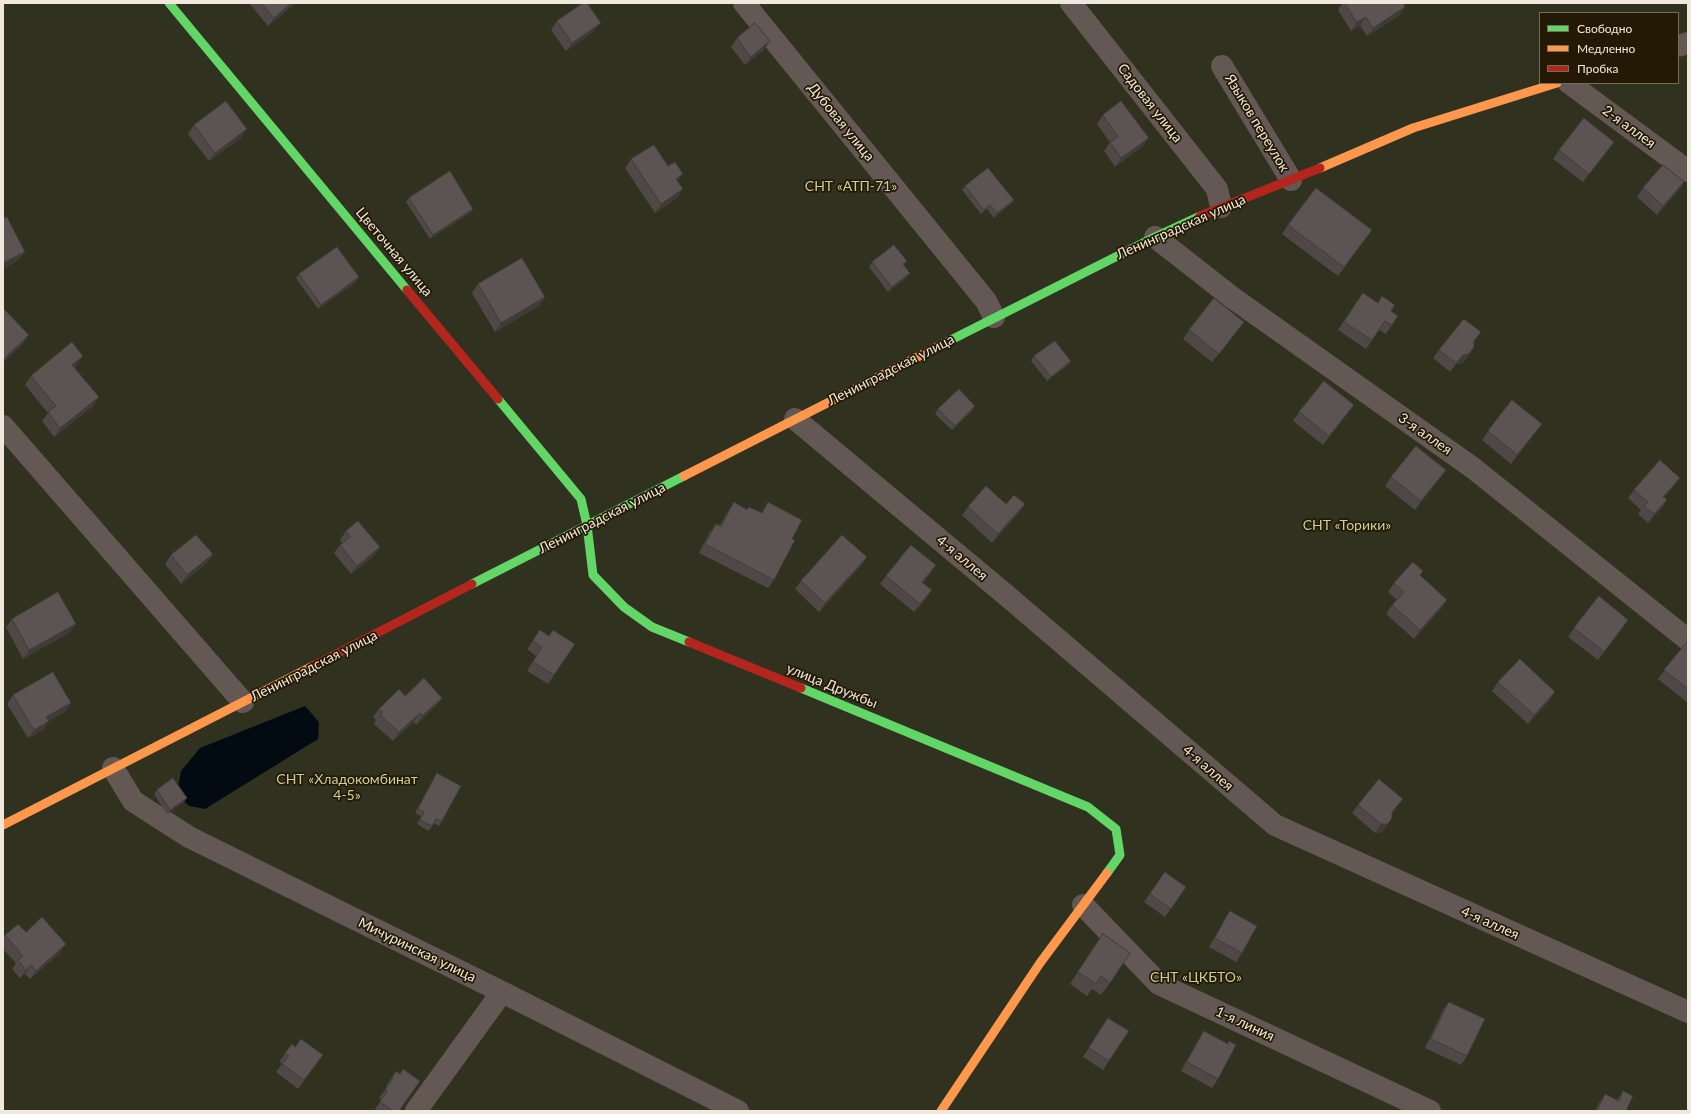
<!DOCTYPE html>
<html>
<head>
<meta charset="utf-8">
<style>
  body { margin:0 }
  #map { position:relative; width:1691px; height:1114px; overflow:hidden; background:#1d170c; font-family:Lato,sans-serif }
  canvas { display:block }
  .frame { position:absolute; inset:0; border:4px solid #f0e8dc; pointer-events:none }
  .legend { position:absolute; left:1539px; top:12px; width:140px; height:72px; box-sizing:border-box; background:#241905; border:1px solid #766c5b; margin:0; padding:5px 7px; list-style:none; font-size:12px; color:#f0e8dc }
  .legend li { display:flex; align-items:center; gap:8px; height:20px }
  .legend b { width:20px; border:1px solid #766c5b }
</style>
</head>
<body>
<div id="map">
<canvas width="1691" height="1114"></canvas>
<div class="frame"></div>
<ul class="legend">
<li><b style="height:5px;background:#63d668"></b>Свободно</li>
<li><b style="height:5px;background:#ff974d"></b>Медленно</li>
<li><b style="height:5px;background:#b3261e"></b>Пробка</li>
</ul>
</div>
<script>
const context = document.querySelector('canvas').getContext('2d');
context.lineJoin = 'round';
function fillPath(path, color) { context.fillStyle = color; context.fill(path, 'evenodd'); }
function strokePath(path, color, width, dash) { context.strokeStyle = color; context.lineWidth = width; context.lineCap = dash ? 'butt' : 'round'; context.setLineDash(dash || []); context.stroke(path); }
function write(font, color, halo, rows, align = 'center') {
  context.font = font + ' Lato,sans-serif'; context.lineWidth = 3.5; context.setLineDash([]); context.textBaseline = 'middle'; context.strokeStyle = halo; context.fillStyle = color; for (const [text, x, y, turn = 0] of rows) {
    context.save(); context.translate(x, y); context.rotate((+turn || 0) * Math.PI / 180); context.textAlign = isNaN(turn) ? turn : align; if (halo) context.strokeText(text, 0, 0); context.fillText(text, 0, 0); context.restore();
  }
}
fillPath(new Path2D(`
  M 3,3 L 1688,3 L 1688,1111 L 3,1111 ZM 1540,13 L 1678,13 L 1678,83 L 1540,83 Z`), '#30311f');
fillPath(new Path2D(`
  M 305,706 L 319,722 L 318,739 L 205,809 L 189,806 L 177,794 L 181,771 L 200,748 Z`), '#030b12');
strokePath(new Path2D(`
  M 744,3 L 986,301 L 994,317
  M 1071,3 L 1217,189 L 1221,207
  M 1678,46 L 1688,43
  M 1222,66 L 1291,180
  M 1569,83 L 1688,171
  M 1155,237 L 1233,298 L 1473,468 L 1688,640
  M 795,419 L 1006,595 L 1275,825 L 1688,1012
  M 3,426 L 243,702
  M 113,768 L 133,801 L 189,837 L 502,992 L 738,1111
  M 1083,905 L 1159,984 L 1430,1111
  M 416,1111 L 502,992`), '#635853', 22);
strokePath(new Path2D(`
  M 169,3 L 407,290
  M 939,346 L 1155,237 L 1200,216
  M 498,399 L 581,499 L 587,525 L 593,575 L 624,607 L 652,627 L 689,642
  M 472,584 L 684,476
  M 801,688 L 1088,807 L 1116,829 L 1120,855 L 1107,873`), '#63d668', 9);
strokePath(new Path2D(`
  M 1320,168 L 1413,128 L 1557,83
  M 684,476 L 939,346
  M 3,825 L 313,666
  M 941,1111 L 1040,963 L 1107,873`), '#ff974d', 9);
strokePath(new Path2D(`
  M 1200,216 L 1320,168
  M 407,290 L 498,399
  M 689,642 L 801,688
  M 313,666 L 472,584`), '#b3261e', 9);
fillPath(new Path2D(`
  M 249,3 L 295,3 L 293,5 L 268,26 Z
  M 1343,3 L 1403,3 L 1405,7 L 1399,16 L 1367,36 L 1360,26 L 1351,31 L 1338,10 Z
  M 557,21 L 594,31 L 566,51 L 551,30 Z
  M 737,38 L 764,50 L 745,65 L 731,47 Z
  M 1103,115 L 1143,146 L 1115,167 L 1104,151 L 1110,142 L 1097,124 Z
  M 194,125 L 241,138 L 209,161 L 188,134 Z
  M 1614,142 L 1583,182 L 1553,159 L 1559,150 Z
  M 631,159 L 678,182 L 683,189 L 677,198 L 655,213 L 625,168 Z
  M 1684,182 L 1678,191 L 1657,215 L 1637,197 L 1643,188 Z
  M 965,186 L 1014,200 L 1011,204 L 994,218 L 987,209 L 981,214 L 962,190 Z
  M 409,198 L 473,209 L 470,213 L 430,239 L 406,202 Z
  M 1288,225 L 1366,238 L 1338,276 L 1282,234 Z
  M 907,261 L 904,265 L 907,277 L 888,292 L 869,267 L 872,262 Z
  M 299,274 L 356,282 L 318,309 L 296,278 Z
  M 478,284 L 545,297 L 539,306 L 495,332 L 472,293 Z
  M 1382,296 L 1391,311 L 1392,325 L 1386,334 L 1379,330 L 1366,349 L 1338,330 L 1357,301 L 1378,302 Z
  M 1244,322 L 1212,362 L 1183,339 L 1189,330 Z
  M 1474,342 L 1474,347 L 1463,363 L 1456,364 L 1450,372 L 1433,358 L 1439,350 Z
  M 1034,356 L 1071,361 L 1068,365 L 1047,381 L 1031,361 Z
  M 77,365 L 74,367 L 99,397 L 93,406 L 54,437 L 42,421 L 48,413 L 25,385 L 31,376 Z
  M 1354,405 L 1348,413 L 1323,445 L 1293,421 L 1299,412 Z
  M 938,409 L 972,411 L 952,430 L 935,414 Z
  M 1542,424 L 1511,464 L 1482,440 L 1488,431 Z
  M 1446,470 L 1440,478 L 1415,510 L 1385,486 L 1391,477 Z
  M 1674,486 L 1664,497 L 1667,500 L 1661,509 L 1648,523 L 1638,514 L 1641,510 L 1628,498 L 1634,490 Z
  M 734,502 L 747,509 L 749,507 L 761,513 L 768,502 L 792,539 L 774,580 L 768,588 L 699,553 L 710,532 L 716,524 L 720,525 L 728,511 Z
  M 1006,504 L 1025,504 L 1019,513 L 992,543 L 962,515 L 968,507 Z
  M 346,531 L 380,547 L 374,556 L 351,574 L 334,553 L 340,545 L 342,543 L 340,540 Z
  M 213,554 L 207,563 L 181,584 L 165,564 L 171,555 Z
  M 867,557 L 861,566 L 819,612 L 795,589 L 801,581 Z
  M 936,565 L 923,583 L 926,599 L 914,612 L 880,584 L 886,576 Z
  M 1420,576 L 1441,609 L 1414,639 L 1386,614 L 1392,605 L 1397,600 L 1388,592 L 1394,583 Z
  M 12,619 L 70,632 L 23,659 L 6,627 Z
  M 1574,628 L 1622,629 L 1598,660 L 1568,637 Z
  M 540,630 L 549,636 L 553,630 L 575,644 L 548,684 L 527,671 L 536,656 L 527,649 Z
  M 1688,641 L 1688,703 L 1658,679 Z
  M 1498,682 L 1549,701 L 1528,724 L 1492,691 Z
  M 13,695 L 71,703 L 65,712 L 49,721 L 43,730 L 28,738 L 7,704 Z
  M 405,696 L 442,698 L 436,706 L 416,725 L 414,722 L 393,741 L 374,724 L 376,720 L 373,717 L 379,709 Z
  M 437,773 L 442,821 L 439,826 L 434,823 L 429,831 L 417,824 L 421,816 L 415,813 L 434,778 Z
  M 157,790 L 184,802 L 167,814 L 154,794 Z
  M 1403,799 L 1392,813 L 1392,818 L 1382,832 L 1375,833 L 1352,813 L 1358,805 Z
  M 1165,872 L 1186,887 L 1165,917 L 1144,902 Z
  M 1230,911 L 1242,953 L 1236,962 L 1209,947 L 1224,920 Z
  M 26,932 L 60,953 L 30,979 L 25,974 L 20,978 L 12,969 L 16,963 L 3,949 L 3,938 L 5,935 Z
  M 1103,934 L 1110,983 L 1101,995 L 1092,989 L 1087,996 L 1070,984 Z
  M 1449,1002 L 1467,1056 L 1461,1065 L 1425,1048 L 1443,1010 Z
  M 1108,1018 L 1109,1061 L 1103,1070 L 1083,1057 Z
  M 1204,1031 L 1227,1044 L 1229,1041 L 1218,1079 L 1212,1088 L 1181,1071 L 1198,1040 Z
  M 292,1044 L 295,1047 L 323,1055 L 298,1089 L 276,1072 L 282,1064 L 279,1062 Z
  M 396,1071 L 399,1111 L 374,1111 L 381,1100 L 379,1098 L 387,1087 L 386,1086 Z
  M 1623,1091 L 1626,1111 L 1595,1111 L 1599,1103 L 1605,1094 L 1617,1100 Z`), '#4f4847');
fillPath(new Path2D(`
  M 291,3 L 295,3 L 293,5 L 268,26 L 274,18 Z
  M 1405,7 L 1399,16 L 1367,36 L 1373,28 Z
  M 1366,17 L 1360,26 L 1351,31 L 1357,22 Z
  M 601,23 L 594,31 L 566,51 L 572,43 Z
  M 770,41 L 764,50 L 745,65 L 751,57 Z
  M 247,129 L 241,138 L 209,161 L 215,153 Z
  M 1149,138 L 1143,146 L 1115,167 L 1121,158 Z
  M 1614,142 L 1608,151 L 1583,182 L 1589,174 Z
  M 683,174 L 677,183 L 676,179 Z
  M 1684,182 L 1678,191 L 1657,215 L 1663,206 Z
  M 683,189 L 677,198 L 655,213 L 661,204 Z
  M 1014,200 L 1011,204 L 994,218 L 997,213 Z
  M 990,205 L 987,209 L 981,214 L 984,210 Z
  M 473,209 L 470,213 L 430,239 L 433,235 Z
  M 25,252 L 19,260 L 3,269 L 3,263 Z
  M 910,273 L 907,277 L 888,292 L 892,287 Z
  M 359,277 L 356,282 L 318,309 L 321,305 Z
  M 545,297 L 539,306 L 495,332 L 501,323 Z
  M 29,335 L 23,344 L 3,363 L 3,360 Z
  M 1474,347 L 1463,363 L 1456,364 L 1450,372 L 1463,355 Z
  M 83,356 L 77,365 L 66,374 L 72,365 Z
  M 1071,361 L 1068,365 L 1047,381 L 1051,377 Z
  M 99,397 L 93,406 L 54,437 L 60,428 Z
  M 1354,405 L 1348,413 L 1323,445 L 1329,436 Z
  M 975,406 L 972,411 L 952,430 L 955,426 Z
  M 1542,424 L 1536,432 L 1511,464 L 1517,455 Z
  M 1446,470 L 1440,478 L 1415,510 L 1421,501 Z
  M 1680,478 L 1674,486 L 1657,505 L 1663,497 Z
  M 1667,500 L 1661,509 L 1648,523 L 1654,514 Z
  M 1025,504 L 1019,513 L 992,543 L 998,534 Z
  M 380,547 L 374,556 L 351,574 L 357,566 Z
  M 213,554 L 207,563 L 181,584 L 187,575 Z
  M 867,557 L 861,566 L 819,612 L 825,603 Z
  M 936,565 L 930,574 L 916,591 L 922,582 Z
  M 932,590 L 926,599 L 914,612 L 920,604 Z
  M 1447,600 L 1441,609 L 1414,639 L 1420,630 Z
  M 1628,620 L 1622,629 L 1598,660 Z
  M 76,624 L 70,632 L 23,659 L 29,650 Z
  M 1555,692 L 1549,701 L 1528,724 L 1534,715 Z
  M 442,698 L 436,706 L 416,725 L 422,716 Z
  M 71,703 L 65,712 L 40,726 L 46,717 Z
  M 420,713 L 414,722 L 393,741 L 399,732 Z
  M 49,721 L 43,730 L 28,738 L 34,730 Z
  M 187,798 L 184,802 L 167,814 L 170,810 Z
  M 1392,818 L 1382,832 L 1375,833 L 1381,824 Z
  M 66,944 L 60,953 L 30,979 L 36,971 Z
  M 31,965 L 25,974 L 20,978 L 26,970 Z`), '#403b39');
const building = new Path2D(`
  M 262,3 L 291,3 L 274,18 Z
  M 583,3 L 587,3 L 601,23 L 572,43 L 557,21 Z
  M 1345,3 L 1403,3 L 1405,7 L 1373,28 L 1366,17 L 1357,22 Z
  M 755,23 L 770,41 L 751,57 L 737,38 Z
  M 226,101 L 247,129 L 215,153 L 194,125 Z
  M 1121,101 L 1149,138 L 1121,158 L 1110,142 L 1118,137 L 1103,115 Z
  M 1584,118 L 1614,142 L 1589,174 L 1559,150 Z
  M 654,145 L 668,166 L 675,162 L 683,174 L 676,179 L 683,189 L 661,204 L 631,159 Z
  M 1663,165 L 1684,182 L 1663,206 L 1643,188 Z
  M 988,168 L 1014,200 L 997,213 L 990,205 L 984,210 L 965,186 Z
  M 450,171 L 473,209 L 433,235 L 409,198 Z
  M 1316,188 L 1372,230 L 1344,267 L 1288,225 Z
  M 7,217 L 25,252 L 3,263 L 3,219 Z
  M 894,245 L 907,261 L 903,264 L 910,273 L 892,287 L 872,262 Z
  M 337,247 L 359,277 L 321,305 L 299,274 Z
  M 522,258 L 545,297 L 501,323 L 478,284 Z
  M 1363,293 L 1378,303 L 1382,296 L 1395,305 L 1391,311 L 1398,316 L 1392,325 L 1385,321 L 1372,340 L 1344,322 Z
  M 1214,298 L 1244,322 L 1219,354 L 1189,330 Z
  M 3,308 L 29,335 L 3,360 Z
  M 1464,319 L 1481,332 L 1474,341 L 1474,347 L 1469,354 L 1463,355 L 1456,363 L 1439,350 Z
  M 1055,341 L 1071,361 L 1051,377 L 1034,356 Z
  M 72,342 L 83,356 L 72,365 L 99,397 L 60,428 L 48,412 L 56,406 L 31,376 Z
  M 1324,381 L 1354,405 L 1329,436 L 1299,412 Z
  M 959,389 L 975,406 L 955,426 L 938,409 Z
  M 1512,400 L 1542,424 L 1517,455 L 1488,431 Z
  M 1416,446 L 1446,470 L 1421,501 L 1391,477 Z
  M 1660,460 L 1680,478 L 1663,497 L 1667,500 L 1654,514 L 1644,506 L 1648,502 L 1634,490 Z
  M 986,486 L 1006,504 L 1014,495 L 1025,504 L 998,534 L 968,507 Z
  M 734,502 L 747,510 L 749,507 L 762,513 L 768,502 L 802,520 L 792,539 L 795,540 L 774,580 L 705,544 L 716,524 L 721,526 Z
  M 358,521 L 380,547 L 357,566 L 340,545 L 350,537 L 346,531 Z
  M 196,535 L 213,554 L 187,575 L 171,555 Z
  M 842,535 L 867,557 L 825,603 L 801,581 Z
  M 911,545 L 936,565 L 922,582 L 932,590 L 920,604 L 886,576 Z
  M 1413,562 L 1423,571 L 1420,575 L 1447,600 L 1420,630 L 1392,605 L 1404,592 L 1394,583 Z
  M 58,592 L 76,624 L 29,650 L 12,619 Z
  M 1599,596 L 1628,620 L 1604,652 L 1574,628 Z
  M 540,630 L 549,636 L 553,630 L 575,644 L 554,675 L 533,662 L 542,647 L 533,641 Z
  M 1688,641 L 1688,689 L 1664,670 Z
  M 1520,659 L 1555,692 L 1534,715 L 1498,682 Z
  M 53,672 L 71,703 L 46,717 L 49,721 L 34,730 L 13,695 Z
  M 424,678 L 442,698 L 422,716 L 420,713 L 399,732 L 380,715 L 383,712 L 379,709 L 399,689 L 405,696 Z
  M 437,773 L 461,786 L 442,821 L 436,819 L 432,826 L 420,820 L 424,812 L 418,809 Z
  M 173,778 L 187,798 L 170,810 L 157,790 Z
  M 1379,779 L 1403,799 L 1392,812 L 1392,818 L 1388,824 L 1381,824 L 1358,805 Z
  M 1165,872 L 1186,887 L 1171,909 L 1150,894 Z
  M 1230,911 L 1257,926 L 1242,953 L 1215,938 Z
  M 42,917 L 66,944 L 36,971 L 31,965 L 26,970 L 18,960 L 23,956 L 5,935 L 18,924 L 26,932 Z
  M 1103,934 L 1130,953 L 1110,983 L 1101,976 L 1096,984 L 1078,972 Z
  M 1449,1002 L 1485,1019 L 1467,1056 L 1431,1039 Z
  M 1108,1018 L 1129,1031 L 1109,1061 L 1089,1048 Z
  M 1204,1031 L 1228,1044 L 1229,1041 L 1236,1045 L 1218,1079 L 1187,1062 Z
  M 301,1039 L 323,1055 L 304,1080 L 282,1064 L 289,1056 L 285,1053 L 292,1044 L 295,1047 Z
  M 403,1069 L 420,1081 L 399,1111 L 393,1111 L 380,1102 L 387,1091 L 385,1090 L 393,1078 L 392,1077 L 396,1071 L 400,1074 Z
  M 1623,1091 L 1633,1096 L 1626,1111 L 1597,1111 L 1605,1094 L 1619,1101 Z`);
fillPath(building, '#5c5452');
strokePath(building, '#403b39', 1);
write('14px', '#f0e8dc', '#241905', [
  ["Садовая улица",1150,103,52],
  ["Дубовая улица",841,122,51],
  ["Языков переулок",1257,123,59],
  ["2-я аллея",1629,127,36],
  ["Ленинградская улица",1181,227,-24],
  ["Цветочная улица",394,252,50],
  ["Ленинградская улица",891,370,-27],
  ["3-я аллея",1425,434,35],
  ["Ленинградская улица",602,518,-27],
  ["4-я аллея",962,558,40],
  ["Ленинградская улица",314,666,-27],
  ["улица Дружбы",832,686,22],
  ["4-я аллея",1208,768,41],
  ["4-я аллея",1490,923,24],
  ["Мичуринская улица",417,950,26],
  ["1-я линия",1245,1024,25]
]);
write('14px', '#c8d09b', '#241905', [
  ["СНТ «АТП-71»",851,186],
  ["СНТ «Торики»",1347,525],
  ["СНТ «Хладокомбинат",347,779],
  ["4-5»",347,795],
  ["СНТ «ЦКБТО»",1196,977]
]);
</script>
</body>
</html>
